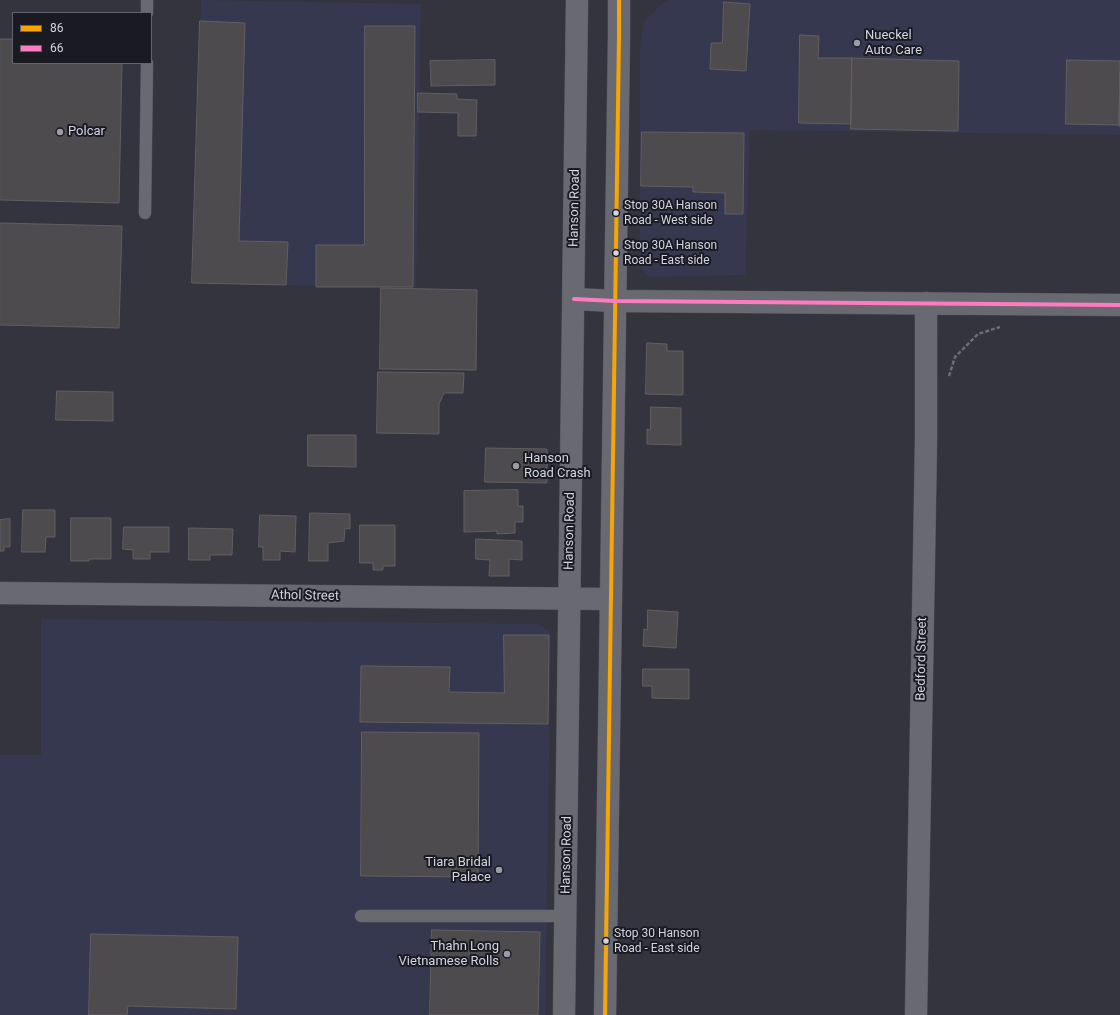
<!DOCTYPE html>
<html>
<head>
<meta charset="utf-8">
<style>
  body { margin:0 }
  #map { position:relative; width:1120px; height:1015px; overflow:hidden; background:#34343f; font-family:Roboto,sans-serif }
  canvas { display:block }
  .legend { position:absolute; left:12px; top:12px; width:140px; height:52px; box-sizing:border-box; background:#191a22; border:1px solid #63646e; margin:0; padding:5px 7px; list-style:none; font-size:12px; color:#d2d4e0 }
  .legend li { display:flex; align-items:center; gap:8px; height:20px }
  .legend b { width:20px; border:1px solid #63646e }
</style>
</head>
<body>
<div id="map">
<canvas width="1120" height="1015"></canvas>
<ul class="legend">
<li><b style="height:5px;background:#f7a600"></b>86</li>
<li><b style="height:5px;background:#fe7ac1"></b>66</li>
</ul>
</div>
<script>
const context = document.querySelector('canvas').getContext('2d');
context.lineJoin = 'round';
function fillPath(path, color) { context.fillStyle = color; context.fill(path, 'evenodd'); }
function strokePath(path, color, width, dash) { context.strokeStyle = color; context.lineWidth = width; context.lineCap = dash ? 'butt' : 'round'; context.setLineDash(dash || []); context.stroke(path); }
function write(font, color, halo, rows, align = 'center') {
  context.font = font + ' Roboto,sans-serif'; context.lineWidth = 4; context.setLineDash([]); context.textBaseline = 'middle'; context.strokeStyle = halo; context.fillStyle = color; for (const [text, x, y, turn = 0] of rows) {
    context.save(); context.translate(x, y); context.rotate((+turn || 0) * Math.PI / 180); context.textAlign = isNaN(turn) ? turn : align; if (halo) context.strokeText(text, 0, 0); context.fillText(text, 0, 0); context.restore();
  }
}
fillPath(new Path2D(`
  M 201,0 L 421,4 L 416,288 L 196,283 Z
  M 669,0 L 1120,0 L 1120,135 L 750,130 L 745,275 L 650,277 L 640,267 L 640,45 L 644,22 L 662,4 Z
  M 41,619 L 539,624 L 551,633 L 545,1015 L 0,1015 L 0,755 L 41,755 Z`), '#36384f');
const building = new Path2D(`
  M 724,2 L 750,4 L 746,71 L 710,69 L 711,43 L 722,43 Z
  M 200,21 L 245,23 L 239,241 L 288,242 L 286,285 L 192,283 Z
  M 365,26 L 415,26 L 413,287 L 316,287 L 316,245 L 364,245 Z
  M 800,35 L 819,36 L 818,58 L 852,58 L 851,124 L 799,123 Z
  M 0,39 L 13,39 L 13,63 L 122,63 L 119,203 L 0,200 Z
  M 852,58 L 959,61 L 958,131 L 851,129 Z
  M 495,60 L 495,85 L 431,86 L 430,61 Z
  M 1067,60 L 1120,61 L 1119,125 L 1066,124 Z
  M 1120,73 L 1120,127 L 1119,125 Z
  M 418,93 L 457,94 L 457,99 L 477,100 L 476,136 L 458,136 L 458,113 L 418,112 Z
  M 642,132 L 744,133 L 743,214 L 725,214 L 725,193 L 693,192 L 693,187 L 641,186 Z
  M 0,223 L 122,226 L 119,328 L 0,325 Z
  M 381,288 L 477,290 L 476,370 L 380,369 Z
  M 647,343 L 667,344 L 667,351 L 683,351 L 683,395 L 646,394 Z
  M 378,372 L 464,373 L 463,393 L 444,393 L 439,404 L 439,434 L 377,433 Z
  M 57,391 L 113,392 L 113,421 L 56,420 Z
  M 651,407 L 681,408 L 681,445 L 647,444 L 647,429 L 650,430 Z
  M 308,435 L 356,435 L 356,467 L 308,466 Z
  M 486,448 L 547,449 L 547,483 L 485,482 Z
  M 518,490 L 518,506 L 523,506 L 523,522 L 515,522 L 515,533 L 497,534 L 497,531 L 464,532 L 464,491 Z
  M 23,510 L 55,510 L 55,537 L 46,537 L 45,552 L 22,552 Z
  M 310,513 L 350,514 L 350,529 L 345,528 L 344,541 L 328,543 L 328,561 L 309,561 Z
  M 260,515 L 296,516 L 295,552 L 280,551 L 280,560 L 263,560 L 263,547 L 259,547 Z
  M 71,518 L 111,518 L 111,559 L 89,559 L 89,561 L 71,561 Z
  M 10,519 L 10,547 L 4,547 L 4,551 L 0,551 L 0,520 Z
  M 360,525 L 395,525 L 395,566 L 383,566 L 383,570 L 373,570 L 373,563 L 360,563 Z
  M 124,527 L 169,527 L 169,552 L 150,552 L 150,559 L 133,559 L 133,550 L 123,549 Z
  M 189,528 L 233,529 L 232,555 L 210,555 L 210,560 L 189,560 Z
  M 476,539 L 522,541 L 522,560 L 509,559 L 509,576 L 489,576 L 490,560 L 476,559 Z
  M 648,610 L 678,612 L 676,648 L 643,646 L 644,629 L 647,630 Z
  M 504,635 L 549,635 L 548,724 L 360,722 L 361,666 L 450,667 L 449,692 L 504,693 Z
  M 643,669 L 689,669 L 689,699 L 652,698 L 652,686 L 643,686 Z
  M 362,732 L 479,733 L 478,877 L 361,876 Z
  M 432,930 L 540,932 L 538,1015 L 430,1015 Z
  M 91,934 L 238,937 L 236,1009 L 128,1006 L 127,1015 L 89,1015 Z`);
fillPath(building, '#4e4b4e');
strokePath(building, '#625e61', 1);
const lane = new Path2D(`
  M 147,13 L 147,0
  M 145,213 L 147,63
  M 361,916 L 566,916`);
const street = new Path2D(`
  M 574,299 L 615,301 L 1120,305
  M 0,593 L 611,599
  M 916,1015 L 926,442 L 926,303`);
const secondary = new Path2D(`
  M 564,1015 L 577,0
  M 605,1015 L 619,37 L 619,0`);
strokePath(lane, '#50515a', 13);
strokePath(street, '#50515a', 23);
strokePath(secondary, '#50515a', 23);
strokePath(new Path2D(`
  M 949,376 L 955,357 L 978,334 L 1000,327`), '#6c6d75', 2.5, [4, 2]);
strokePath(lane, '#696a71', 12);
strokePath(street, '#696a71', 22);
strokePath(secondary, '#696a71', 22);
strokePath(new Path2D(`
  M 605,1015 L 619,37 L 619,0`), '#f7a600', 4);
strokePath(new Path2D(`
  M 574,299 L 615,301 L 1120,305`), '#fe7ac1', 4);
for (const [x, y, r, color] of [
  [857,43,4,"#9b9ca8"],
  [60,132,4,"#9b9ca8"],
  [616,213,3.5,"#d2d4e0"],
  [616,253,3.5,"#d2d4e0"],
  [516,466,4,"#9b9ca8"],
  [499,870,4,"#9b9ca8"],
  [606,941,3.5,"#d2d4e0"],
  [507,954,4,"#9b9ca8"]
]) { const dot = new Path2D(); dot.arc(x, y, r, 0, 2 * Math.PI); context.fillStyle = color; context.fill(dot); strokePath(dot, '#191a22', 1.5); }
write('12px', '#d2d4e0', '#191a22', [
  ["Stop 30A Hanson",624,206],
  ["Road - West side",624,221],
  ["Stop 30A Hanson",624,246],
  ["Road - East side",624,261],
  ["Stop 30 Hanson",614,934],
  ["Road - East side",614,949]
], 'left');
write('13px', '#d2d4e0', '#191a22', [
  ["Nueckel",865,36],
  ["Auto Care",865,51],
  ["Polcar",68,132],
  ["Hanson",524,459],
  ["Road Crash",524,474],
  ["Tiara Bridal",491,863,"right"],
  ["Palace",491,878,"right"],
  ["Thahn Long",499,947,"right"],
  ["Vietnamese Rolls",499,962,"right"]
], 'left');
write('13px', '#d2d4e0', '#191a22', [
  ["Hanson Road",575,208,-89],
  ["Hanson Road",570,531,-89],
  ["Athol Street",305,596,1],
  ["Bedford Street",922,659,-89],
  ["Hanson Road",567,855,-89]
]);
</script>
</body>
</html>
